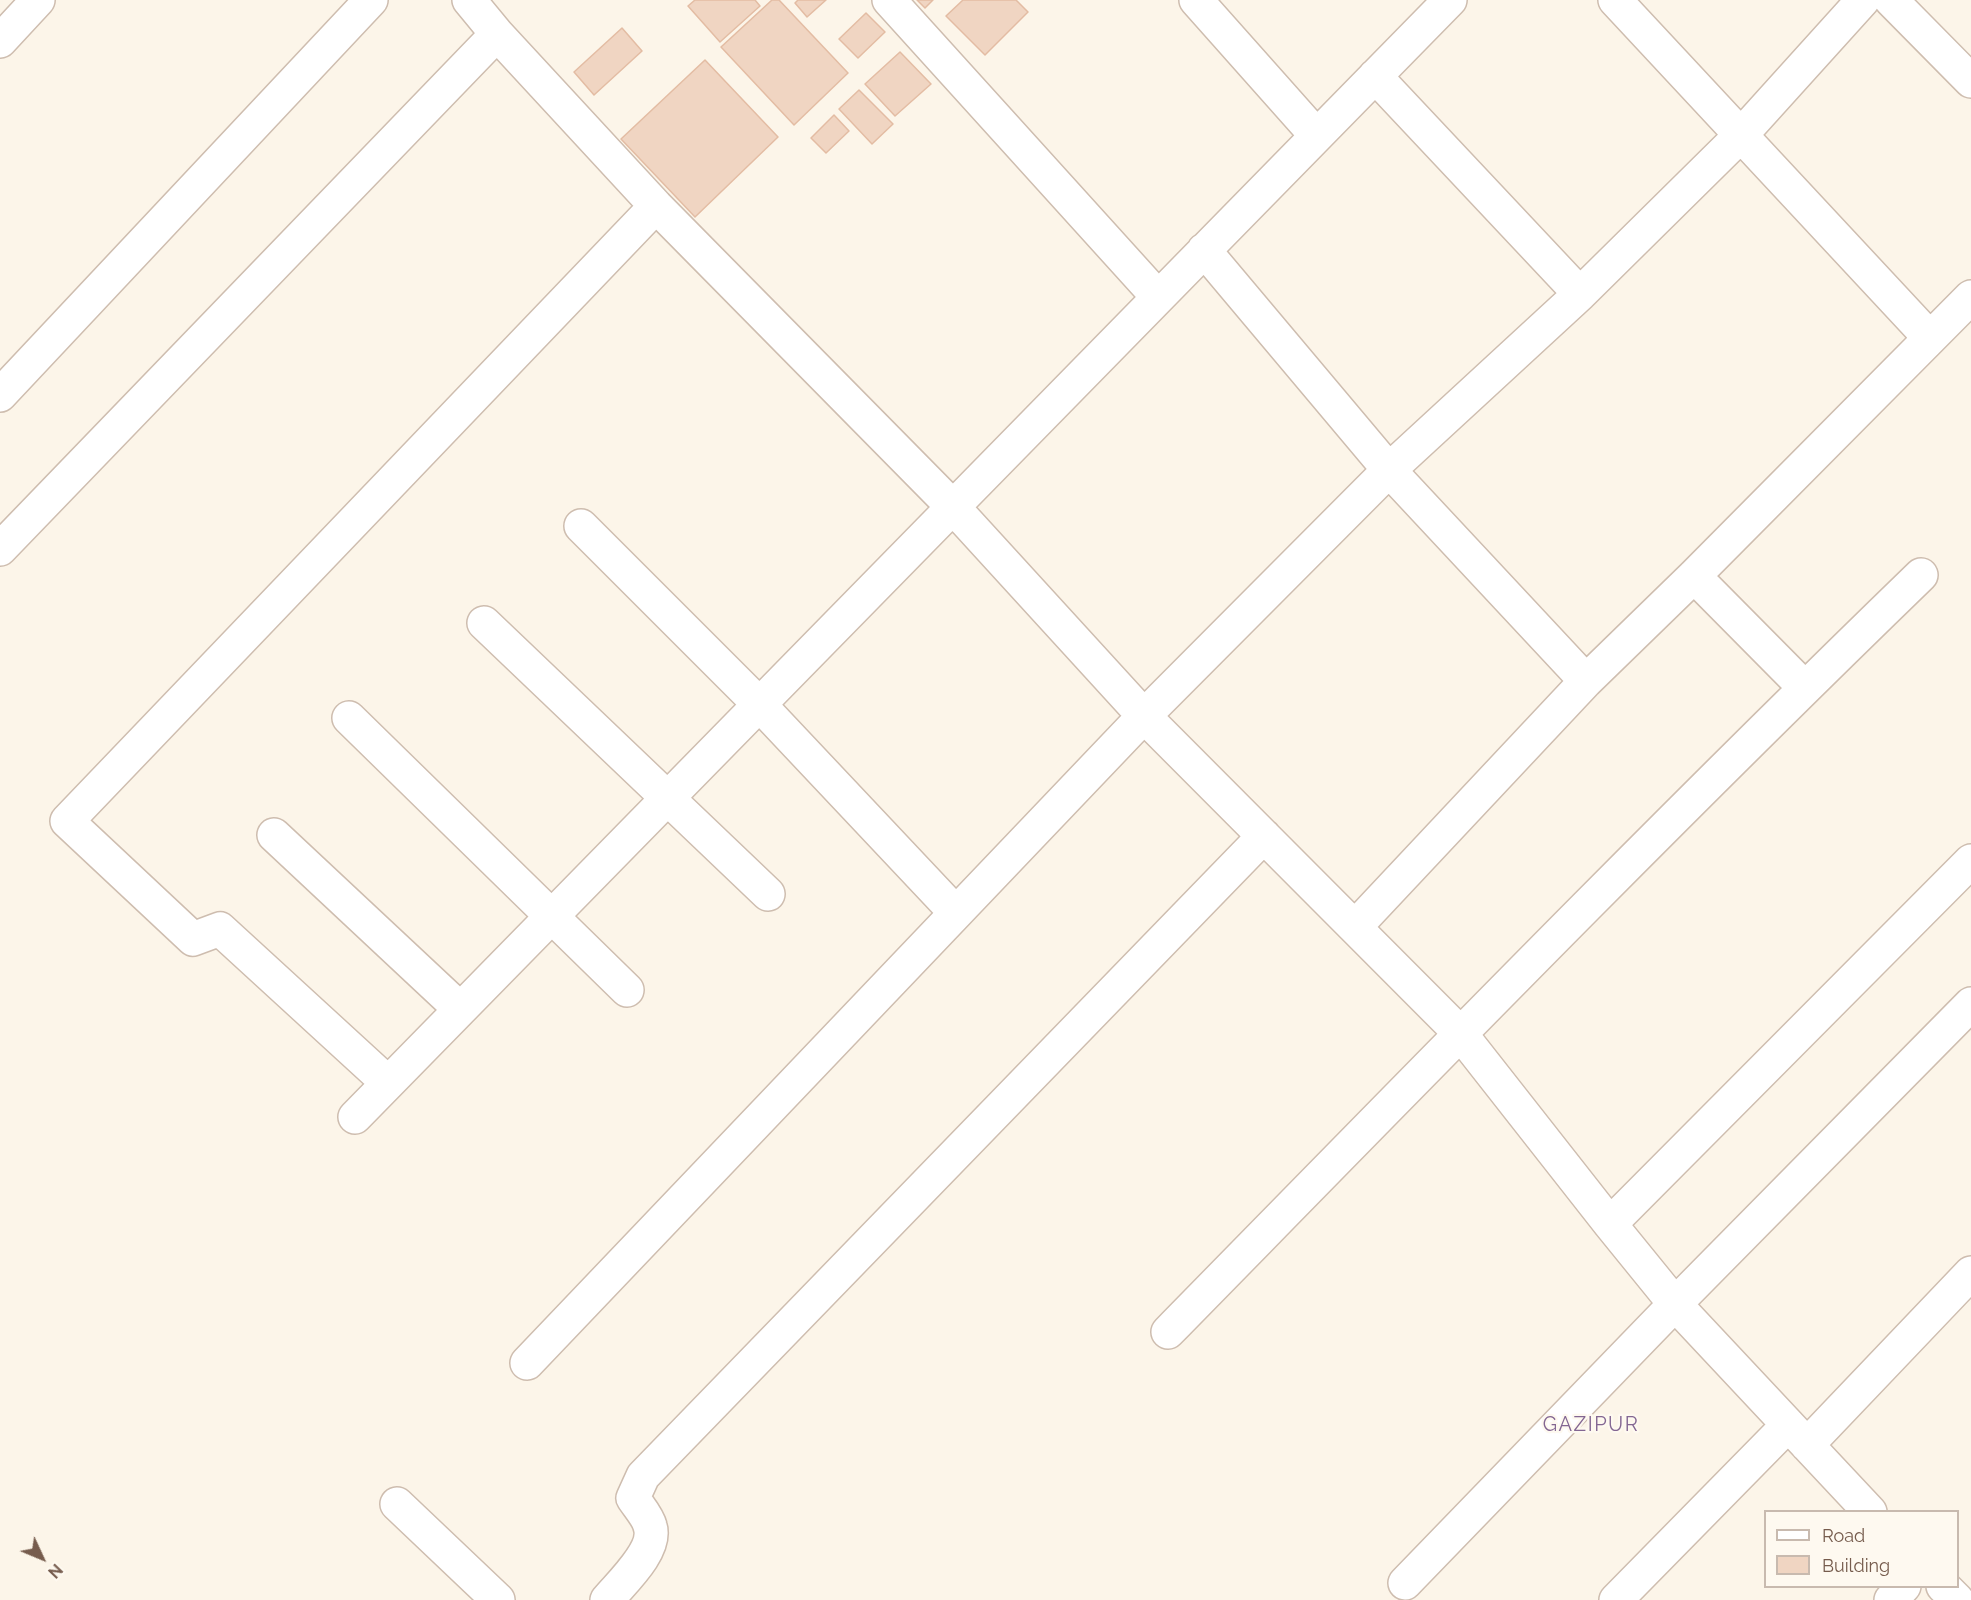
<!DOCTYPE html>
<html>
<head>
<meta charset="utf-8">
<style>
  body { margin:0 }
  #map { position:relative; width:1971px; height:1600px; overflow:hidden; background:#fcf5e9; font-family:Raleway,sans-serif }
  canvas { display:block }
  .legend { position:absolute; left:1764px; top:1510px; width:195px; height:78px; box-sizing:border-box; background:#fef9f0; border:2px solid #c8baaf; margin:0; padding:8px 10px; list-style:none; font-size:18px; color:#765c4d }
  .legend li { display:flex; align-items:center; gap:12px; height:30px }
  .legend b { width:30px; border:2px solid #c8baaf }
  .north { position:absolute; left:12px; top:1528px; width:60px; height:60px; -webkit-text-stroke:4px #fef9f0; paint-order:stroke; rotate:134deg; font-size:16px; font-weight:700; line-height:24px; text-align:center; color:#765c4d }
  .north::after { content:''; display:block; margin:auto; width:21px; height:27px; background:#765c4d; clip-path:polygon(50% 0,100% 100%,50% 72%,0 100%) }
</style>
</head>
<body>
<div id="map">
<canvas width="1971" height="1600"></canvas>
<ul class="legend">
<li><b style="height:8px;background:#fff"></b>Road</li>
<li><b style="height:16px;background:#f0d5c2"></b>Building</li>
</ul>
<div class="north">N</div>
</div>
<script>
const context = document.querySelector('canvas').getContext('2d');
context.lineJoin = 'round';
function fillPath(path, color) { context.fillStyle = color; context.fill(path, 'evenodd'); }
function strokePath(path, color, width, dash) { context.strokeStyle = color; context.lineWidth = width; context.lineCap = dash ? 'butt' : 'round'; context.setLineDash(dash || []); context.stroke(path); }
function write(font, color, halo, rows, align = 'center') {
  context.font = font + ' Raleway,sans-serif'; context.lineWidth = 4.5; context.setLineDash([]); context.textBaseline = 'middle'; context.strokeStyle = halo; context.fillStyle = color; for (const [text, x, y, turn = 0] of rows) {
    context.save(); context.translate(x, y); context.rotate((+turn || 0) * Math.PI / 180); context.textAlign = isNaN(turn) ? turn : align; if (halo) context.strokeText(text, 0, 0); context.fillText(text, 0, 0); context.restore();
  }
}
const building = new Path2D(`
  M 695,0 L 755,0 L 760,6 L 720,42 L 688,6 Z
  M 772,0 L 779,0 L 848,73 L 794,125 L 721,47 Z
  M 798,0 L 826,0 L 807,17 L 795,3 Z
  M 917,0 L 933,0 L 925,8 Z
  M 963,0 L 1016,0 L 1028,12 L 985,55 L 946,16 Z
  M 866,13 L 885,32 L 858,58 L 839,39 Z
  M 622,28 L 642,51 L 594,95 L 574,72 Z
  M 900,52 L 931,84 L 895,116 L 865,84 Z
  M 705,60 L 778,137 L 695,217 L 621,139 Z
  M 859,90 L 893,124 L 872,144 L 839,109 Z
  M 834,115 L 849,131 L 826,153 L 811,138 Z`);
fillPath(building, '#f0d5c2');
strokePath(building, '#e3bca3', 1.5);
const minor = new Path2D(`
  M 469,0 L 497,34 L 656,206 L 953,507 L 1144,716 L 1460,1033 L 1610,1224 L 1675,1304 L 1870,1512
  M 889,0 L 1158,297
  M 1196,0 L 1316,135
  M 1615,0 L 1930,338
  M 1891,0 L 1971,81
  M 0,41 L 38,0
  M 1375,76 L 1580,294
  M 1204,250 L 1389,470 L 1586,681
  M 0,395 L 371,0
  M 581,526 L 759,704 L 956,913
  M 0,549 L 497,34
  M 1694,576 L 1805,688
  M 484,623 L 768,894
  M 349,718 L 627,990
  M 274,835 L 460,1009
  M 1355,927 L 1586,681 L 1694,576 L 1971,297
  M 388,1083 L 220,929 L 193,939 L 67,821 L 656,206
  M 355,1117 L 1450,0
  M 1610,1224 L 1971,861
  M 1168,1332 C 1417,1078 1665,823 1921,575
  M 527,1363 L 1144,716 L 1389,470 L 1580,294 L 1741,135 L 1863,0
  M 1807,1445 L 1971,1273
  M 397,1504 L 498,1600
  M 1405,1583 L 1675,1304 L 1971,1004
  M 1943,1586 L 1957,1600
  M 607,1600 C 621,1583 658,1550 650,1526 C 648,1517 638,1506 633,1498 L 643,1476 L 1264,836
  M 1616,1600 L 1788,1425
  M 1891,1600 L 1904,1586`);
strokePath(minor, '#cebdaf', 36);
strokePath(minor, '#fff', 33);
context.letterSpacing = '1.5px';
write('20px', '#836692', '#fef9f0', [
  ["GAZIPUR",1591,1425]
]);
context.letterSpacing = '0px';
</script>
</body>
</html>
